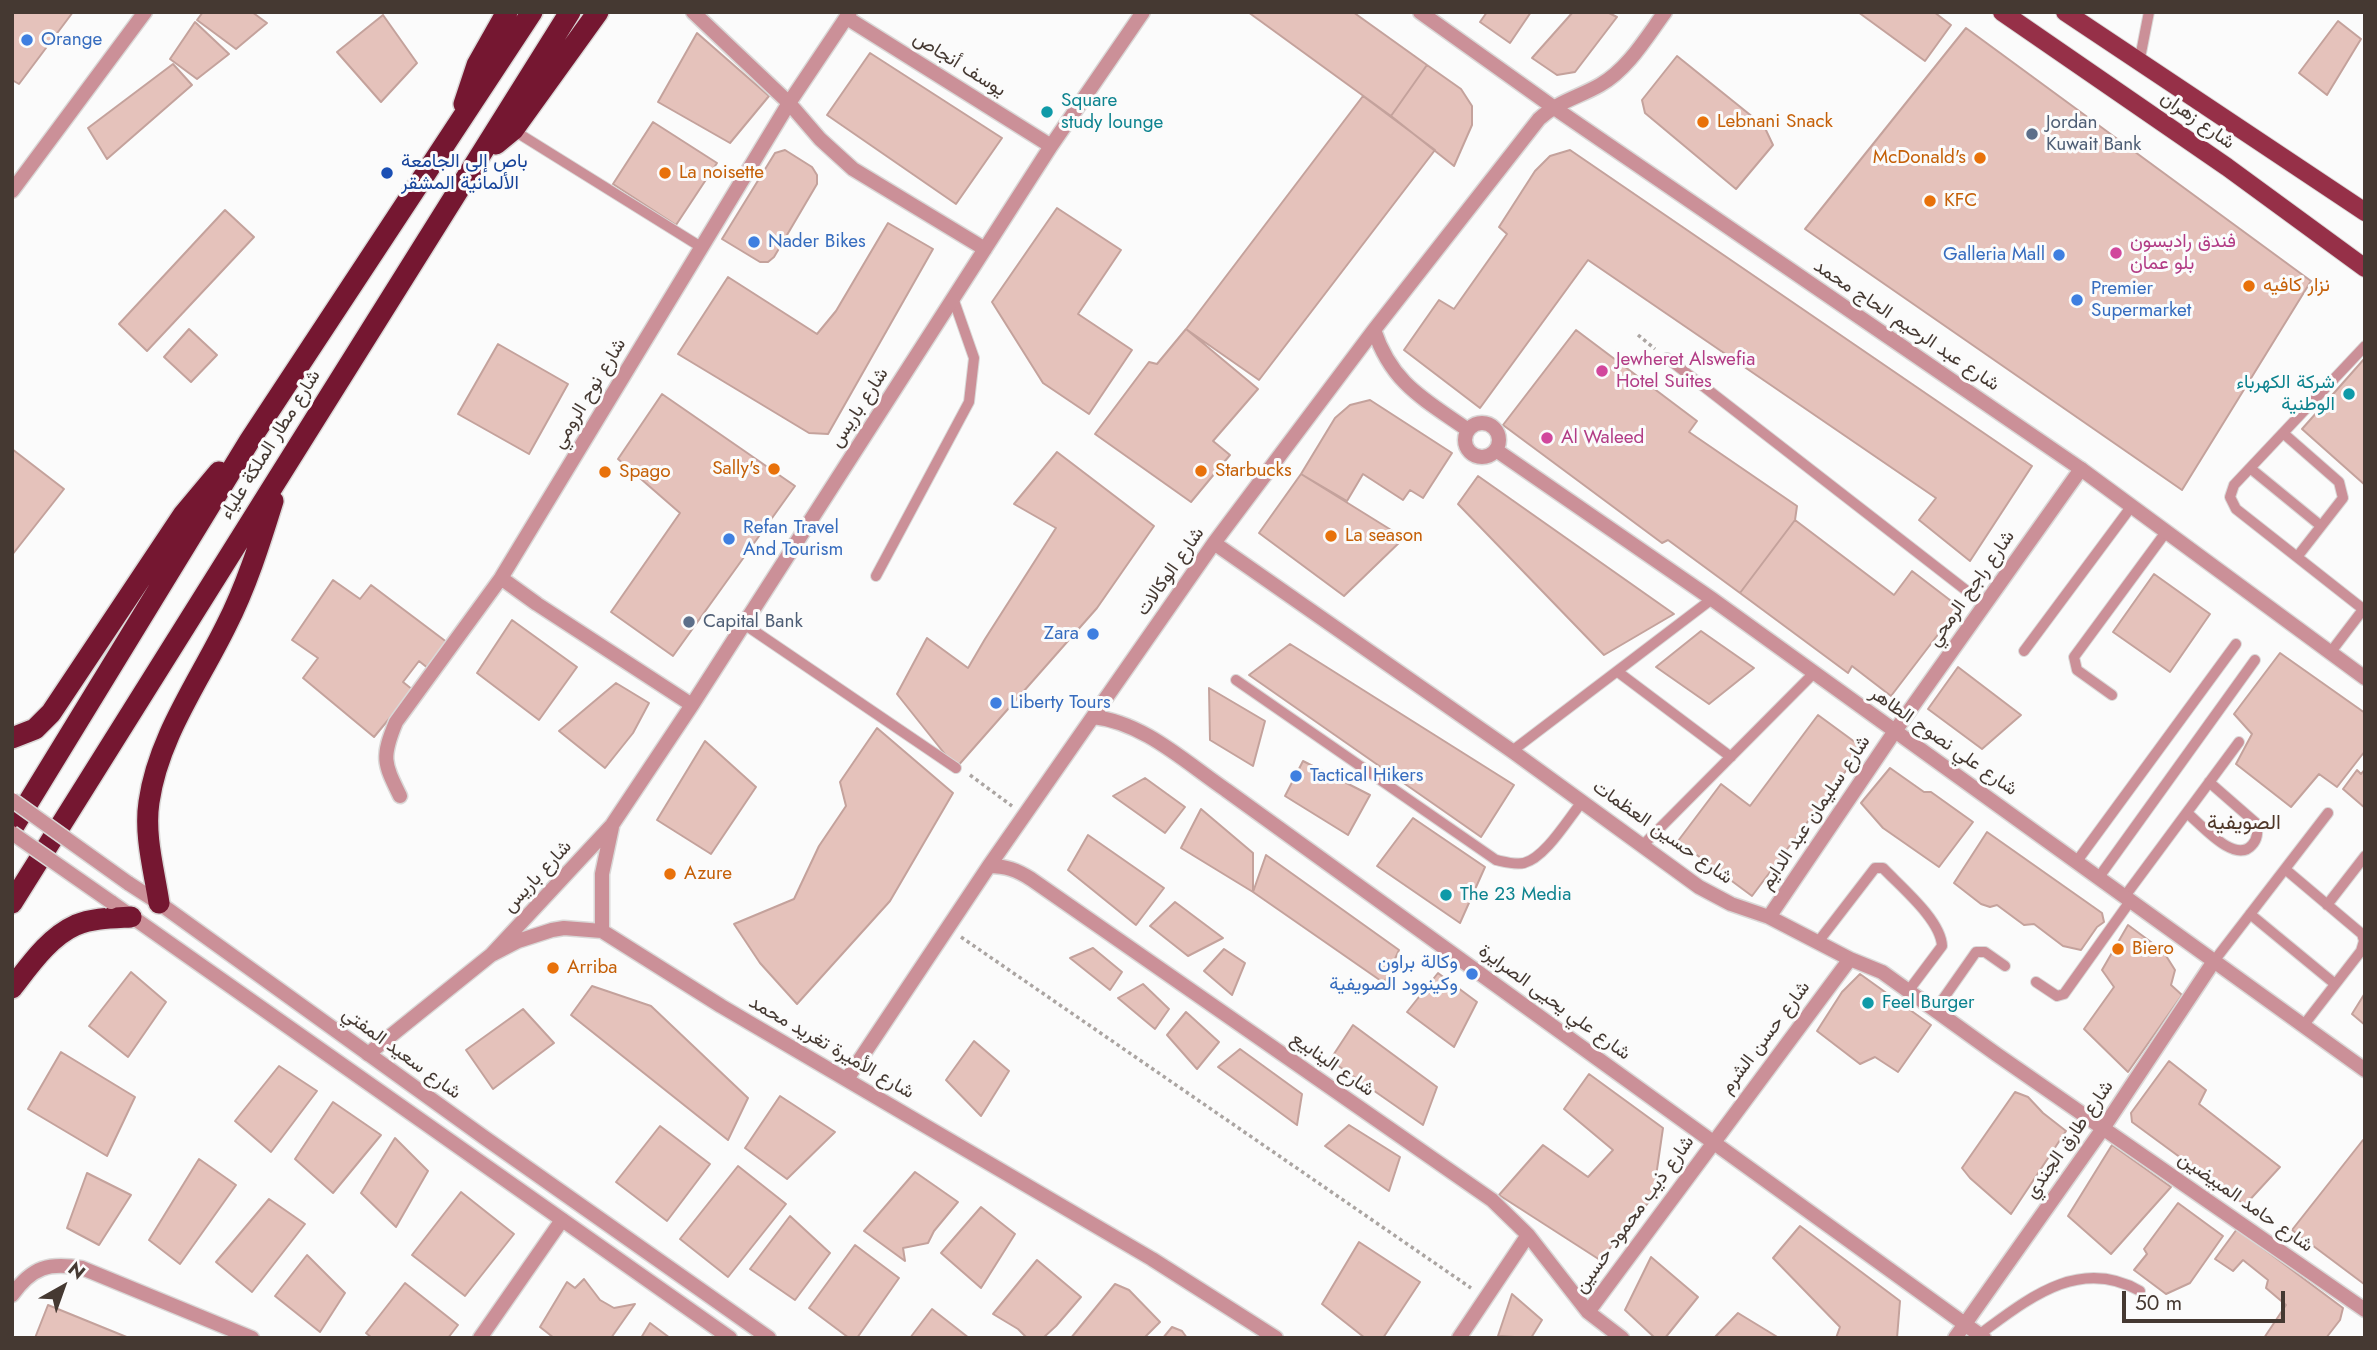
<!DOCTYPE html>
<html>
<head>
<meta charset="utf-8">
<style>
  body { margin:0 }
  #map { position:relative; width:2377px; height:1350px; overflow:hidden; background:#fbfbfb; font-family:Jost,sans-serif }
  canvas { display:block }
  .frame { position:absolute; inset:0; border:14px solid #453932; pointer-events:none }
  .north { position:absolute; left:28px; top:1252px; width:70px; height:70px; -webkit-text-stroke:5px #fbfbfb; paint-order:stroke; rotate:40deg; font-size:19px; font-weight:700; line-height:28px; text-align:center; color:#453932 }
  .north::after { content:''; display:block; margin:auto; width:24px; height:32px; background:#453932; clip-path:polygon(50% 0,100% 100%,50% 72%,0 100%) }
  .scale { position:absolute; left:2122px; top:1291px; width:163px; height:32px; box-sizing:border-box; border:4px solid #453932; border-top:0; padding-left:9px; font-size:21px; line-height:24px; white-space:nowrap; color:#453932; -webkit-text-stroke:5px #fbfbfb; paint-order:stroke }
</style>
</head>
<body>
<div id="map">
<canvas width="2377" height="1350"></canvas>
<div class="frame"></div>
<div class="north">N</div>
<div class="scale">50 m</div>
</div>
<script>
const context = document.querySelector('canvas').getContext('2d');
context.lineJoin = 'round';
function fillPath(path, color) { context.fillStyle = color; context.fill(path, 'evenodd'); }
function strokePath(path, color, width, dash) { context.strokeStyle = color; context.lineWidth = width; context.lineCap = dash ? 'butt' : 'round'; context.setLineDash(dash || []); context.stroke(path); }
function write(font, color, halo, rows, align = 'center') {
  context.font = font + ' Jost,Vazirmatn,sans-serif'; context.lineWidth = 6; context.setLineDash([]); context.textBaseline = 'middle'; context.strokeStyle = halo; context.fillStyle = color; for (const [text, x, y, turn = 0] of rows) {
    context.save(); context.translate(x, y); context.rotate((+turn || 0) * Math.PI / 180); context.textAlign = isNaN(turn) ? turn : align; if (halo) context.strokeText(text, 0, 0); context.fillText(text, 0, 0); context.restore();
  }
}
const building = new Path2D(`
  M 12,12 L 73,12 L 19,84 L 12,80 Z
  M 203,12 L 252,12 L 267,23 L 236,49 L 197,20 Z
  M 1248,12 L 1353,12 L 1427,65 L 1391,116 Z
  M 1487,12 L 1531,12 L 1510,43 L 1480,22 Z
  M 1573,12 L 1607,12 L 1617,17 L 1575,72 L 1557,75 L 1532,58 Z
  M 1858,12 L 1934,12 L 1951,25 L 1925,61 Z
  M 383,15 L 417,63 L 381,102 L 337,52 Z
  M 2338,21 L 2361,39 L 2327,95 L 2299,73 Z
  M 195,22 L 229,54 L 197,79 L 170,59 Z
  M 1966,28 L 2311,281 L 2182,490 L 1805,229 Z
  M 697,33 L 769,96 L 730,143 L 658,102 Z
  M 870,53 L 1002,138 L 956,204 L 827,115 Z
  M 1677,56 L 1764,126 L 1773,145 L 1736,189 L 1645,113 L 1642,100 Z
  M 173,64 L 192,85 L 107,159 L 88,128 Z
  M 1427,65 L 1461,89 L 1472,106 L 1472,125 L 1454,166 L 1391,116 Z
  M 1363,96 L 1435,150 L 1259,380 L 1186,329 Z
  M 653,122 L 717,163 L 676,225 L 613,184 Z
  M 785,150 L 812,167 L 817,175 L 817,184 L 774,257 L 768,262 L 760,262 L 722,239 L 775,153 Z
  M 1570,150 L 2032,466 L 1970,561 L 1919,520 L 1936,498 L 1588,260 L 1480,408 L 1404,350 L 1439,300 L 1454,309 L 1507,234 L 1499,227 L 1535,171 L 1550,156 Z
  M 1057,208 L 1121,250 L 1078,314 L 1132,350 L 1089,414 L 1043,383 L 992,302 Z
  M 225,210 L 254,237 L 147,351 L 119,324 Z
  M 888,223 L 933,249 L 828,434 L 809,433 L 678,354 L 728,277 L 817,334 L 836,311 Z
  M 189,329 L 217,355 L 191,382 L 164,357 Z
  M 1186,329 L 1258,389 L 1213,441 L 1230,455 L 1191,502 L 1095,434 L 1149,362 L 1157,364 Z
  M 1576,330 L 1697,421 L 1689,432 L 1797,506 L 1795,520 L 1740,593 L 1668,540 L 1662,543 L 1503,425 Z
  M 498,344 L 568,384 L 529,454 L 458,414 Z
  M 2365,358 L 2365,485 L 2302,429 Z
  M 662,394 L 795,486 L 673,656 L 611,612 L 680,513 L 618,459 Z
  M 1370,400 L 1452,453 L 1423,498 L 1410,490 L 1403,500 L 1363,474 L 1347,501 L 1301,474 L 1335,418 L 1350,405 Z
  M 12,449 L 64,489 L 12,555 Z
  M 1057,452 L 1154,526 L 1097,608 L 956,768 L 897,694 L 927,638 L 968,668 L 985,639 L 1056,528 L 1014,504 Z
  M 1301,474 L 1404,538 L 1344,596 L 1259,533 Z
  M 1478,476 L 1674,614 L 1604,655 L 1458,504 Z
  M 1795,520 L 1894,595 L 1912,571 L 1959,607 L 1891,696 L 1852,666 L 1848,673 L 1740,593 Z
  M 2154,574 L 2210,614 L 2170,672 L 2113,632 Z
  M 333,580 L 360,599 L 371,585 L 448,643 L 429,669 L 419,661 L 403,682 L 413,690 L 374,737 L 303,678 L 318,658 L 292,640 Z
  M 512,620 L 577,667 L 539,720 L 477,673 Z
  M 1701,631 L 1754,668 L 1709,704 L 1656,667 Z
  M 1290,644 L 1514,785 L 1481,837 L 1249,675 Z
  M 2280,653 L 2365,713 L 2365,751 L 2337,787 L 2319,774 L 2291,807 L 2236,764 L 2252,734 L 2234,714 Z
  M 1958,667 L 2021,715 L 1982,749 L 1928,709 Z
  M 616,683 L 649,703 L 633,733 L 605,768 L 559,731 Z
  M 1209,688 L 1265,721 L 1253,766 L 1210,740 Z
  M 1818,715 L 1863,748 L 1752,896 L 1678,841 L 1721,784 L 1750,806 Z
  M 877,728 L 953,793 L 890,901 L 797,1004 L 760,963 L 734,924 L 794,899 L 819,846 L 846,806 L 840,782 Z
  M 705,741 L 756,787 L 711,854 L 657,820 Z
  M 1303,761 L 1370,795 L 1348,835 L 1285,796 Z
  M 1890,768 L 1924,792 L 1931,792 L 1973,822 L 1939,867 L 1883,828 L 1861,803 Z
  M 2365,769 L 2365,808 L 2343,789 L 2357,770 L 2361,774 Z
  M 1145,778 L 1185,807 L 1165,833 L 1113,796 Z
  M 1201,809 L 1253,853 L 1253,892 L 1181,848 Z
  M 1413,818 L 1485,867 L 1460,923 L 1377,866 Z
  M 1987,832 L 2102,913 L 2104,922 L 2097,927 L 2081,950 L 2063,946 L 2034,924 L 2024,925 L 1997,905 L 1990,907 L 1981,904 L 1954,883 Z
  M 1088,835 L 1164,888 L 1136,925 L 1068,870 Z
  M 1266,855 L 1399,950 L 1384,983 L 1253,892 Z
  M 1175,902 L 1223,938 L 1188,956 L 1150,926 Z
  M 2128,925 L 2163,951 L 2175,970 L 2171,985 L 2182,995 L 2128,1072 L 2084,1029 L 2114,987 L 2102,970 Z
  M 1093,948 L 1122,972 L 1110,990 L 1070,958 Z
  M 1224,949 L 1245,963 L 1232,995 L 1204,971 Z
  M 131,972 L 166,1002 L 128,1057 L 89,1026 Z
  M 1438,973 L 1477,1002 L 1454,1047 L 1407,1012 Z
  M 1860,974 L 1931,1025 L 1898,1072 L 1875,1057 L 1860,1064 L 1817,1031 L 1842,992 Z
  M 1143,984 L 1169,1009 L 1155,1029 L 1118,998 Z
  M 592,986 L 651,1006 L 748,1098 L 728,1140 L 571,1015 Z
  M 2365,993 L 2365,1025 L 2352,1014 Z
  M 523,1009 L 554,1043 L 493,1089 L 466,1050 Z
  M 1186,1012 L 1219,1042 L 1197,1069 L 1167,1035 Z
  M 1353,1025 L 1437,1087 L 1423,1125 L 1330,1060 Z
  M 974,1041 L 1009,1071 L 981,1116 L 946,1080 Z
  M 1240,1049 L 1302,1094 L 1297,1125 L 1218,1067 Z
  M 61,1052 L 135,1097 L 107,1156 L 28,1109 Z
  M 2169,1061 L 2206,1090 L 2199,1104 L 2280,1167 L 2245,1205 L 2132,1122 L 2131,1113 Z
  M 279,1066 L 317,1091 L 271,1152 L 235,1121 Z
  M 1589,1074 L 1663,1128 L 1653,1197 L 1600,1260 L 1499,1195 L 1543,1145 L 1588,1177 L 1613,1150 L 1564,1109 Z
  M 2015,1092 L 2028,1097 L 2043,1113 L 2066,1131 L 2011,1214 L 1970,1178 L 1962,1168 Z
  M 780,1096 L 835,1132 L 787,1179 L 745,1148 Z
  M 333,1102 L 381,1135 L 333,1193 L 295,1159 Z
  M 1349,1125 L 1400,1157 L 1389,1191 L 1325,1146 Z
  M 660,1126 L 710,1164 L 667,1221 L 616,1182 Z
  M 395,1138 L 428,1171 L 396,1227 L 361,1193 Z
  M 2363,1140 L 2365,1142 L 2364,1284 L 2292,1230 Z
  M 2112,1145 L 2171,1187 L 2111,1254 L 2068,1216 Z
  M 199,1159 L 236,1185 L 180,1264 L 149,1240 Z
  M 738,1166 L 786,1204 L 728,1277 L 680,1239 Z
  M 915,1172 L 958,1202 L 934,1231 L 928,1243 L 903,1248 L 905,1261 L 864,1231 Z
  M 87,1173 L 131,1195 L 99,1245 L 67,1228 Z
  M 461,1192 L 514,1234 L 465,1296 L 412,1255 Z
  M 269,1199 L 305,1224 L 252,1292 L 216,1262 Z
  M 2178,1203 L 2223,1236 L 2190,1283 L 2166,1294 L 2134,1270 L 2147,1254 L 2144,1249 Z
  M 981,1207 L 1015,1234 L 981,1288 L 941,1253 Z
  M 790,1216 L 830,1253 L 795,1300 L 750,1269 Z
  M 1800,1226 L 1900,1301 L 1897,1338 L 1836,1338 L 1840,1327 L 1773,1258 Z
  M 2237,1229 L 2343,1308 L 2340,1320 L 2326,1338 L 2264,1338 L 2286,1305 L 2266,1288 L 2268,1280 L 2243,1260 L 2233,1271 L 2215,1259 Z
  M 1359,1242 L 1420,1282 L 1383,1338 L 1365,1338 L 1322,1304 Z
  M 855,1245 L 899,1278 L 857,1338 L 849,1338 L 809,1308 Z
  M 307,1255 L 345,1293 L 320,1332 L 275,1296 Z
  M 1651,1257 L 1698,1297 L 1665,1338 L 1655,1338 L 1625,1310 Z
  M 1037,1260 L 1081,1297 L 1056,1326 L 1043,1338 L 1027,1338 L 1018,1329 L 993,1314 Z
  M 584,1279 L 600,1300 L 614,1308 L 635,1304 L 611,1338 L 554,1338 L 540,1327 L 567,1282 L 575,1288 Z
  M 405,1283 L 458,1325 L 448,1338 L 372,1338 L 366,1333 Z
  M 1115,1284 L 1129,1290 L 1160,1322 L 1144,1338 L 1071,1338 Z
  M 1512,1294 L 1542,1320 L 1531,1338 L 1498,1336 Z
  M 48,1305 L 129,1338 L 35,1338 Z
  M 932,1309 L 969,1338 L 910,1338 Z
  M 1738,1313 L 1779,1338 L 1714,1338 Z
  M 650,1323 L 670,1338 L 641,1338 Z
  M 1172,1327 L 1182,1331 L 1187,1338 L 1163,1338 Z`);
fillPath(building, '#e5c2bb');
strokePath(building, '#c4a29c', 2);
const service = new Path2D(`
  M 2139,63 L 2149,12
  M 513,130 L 701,247
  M 1667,358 L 1985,605
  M 2283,433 L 2339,482 L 2343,498 L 2297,557
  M 2250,468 L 2321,526
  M 876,576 L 969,402 L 974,358 L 953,298
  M 2363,609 L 2236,509 L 2230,497 L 2234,485 L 2365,346
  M 744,624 L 956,768
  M 2024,651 L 2131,507
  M 2330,653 L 2365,607
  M 1618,672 L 1731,757
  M 1236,680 L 1496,860 C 1505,862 1515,865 1524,863 C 1545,858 1568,819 1582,802
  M 2112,695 L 2077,670 L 2074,657 L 2166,532
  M 1512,751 L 1712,599
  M 2187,813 C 2201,824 2235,865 2252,845 C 2258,839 2258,831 2256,823 L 2209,782
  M 1642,846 L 1814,673
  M 2077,861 L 2236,644
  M 2285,869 L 2362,934 L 2364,941 L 2361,951 L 2303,1026
  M 2099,877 L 2255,660
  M 2125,896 L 2239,742
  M 2327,905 L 2365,856
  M 2250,914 L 2335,984
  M 1818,942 L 1875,868 L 1883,868 C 1901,887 1941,920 1942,946 L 1909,990
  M 2214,961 L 2328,813
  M 2036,982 L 2057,996 L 2064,994 L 2131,900
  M 1936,1009 L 1976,952 L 1985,952 L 2005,966
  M 1980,1334 C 2028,1299 2079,1256 2140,1291`);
const minor = new Path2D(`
  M 693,12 L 789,103 L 820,139 L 853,169 L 985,249
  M 847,18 L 1051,146
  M 12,191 L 145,12
  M 1374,330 C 1392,384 1424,399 1468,430
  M1465 440a17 17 0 1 1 34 0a17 17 0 1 1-34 0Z
  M 1496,450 L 1712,599 L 2365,1070
  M 1214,543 L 1512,751 L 1699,887 L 1731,904 L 1769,917 L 1850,959 L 1882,972 L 1996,1054 L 2365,1310
  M 501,578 L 537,604 L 692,705
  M 1093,717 C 1143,722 1185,762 1226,790 L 1984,1338
  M 400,796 C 384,763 381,758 396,722 L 501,578 L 789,103 L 850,12
  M 989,866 C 1006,866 1017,870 1031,879 L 1492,1200 L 1528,1235 L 1588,1312 L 1622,1338
  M 1769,917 L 1895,731 L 2081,469
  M 602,931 L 602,874 L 612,827
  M 491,955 L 612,825 L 692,705 L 1051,146 L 1143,12
  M 368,1054 L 491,955 L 518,941 L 552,930 L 564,928 L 602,931 L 721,1006 L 1152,1259 L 1276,1338
  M 847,1079 L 989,866 L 1214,543 L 1374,330 L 1539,119 C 1557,102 1579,97 1600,85 C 1628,69 1646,38 1665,12
  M 12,1295 C 32,1267 49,1262 82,1268 L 252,1338
  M 1588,1312 L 1850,959
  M 480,1338 L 562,1220
  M 1459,1338 L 1528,1235
  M 1955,1338 L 2104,1127 L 2214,961`);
const tertiary = new Path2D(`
  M 1420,12 L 1553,107 L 2081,469 L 2365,678
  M 128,883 L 159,903 L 485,1138 L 769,1338
  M 111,902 L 730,1338`);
const primary = new Path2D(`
  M 2002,12 L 2227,167 L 2365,268
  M 2065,12 L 2365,212`);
const motorway = new Path2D(`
  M 464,104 L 477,65 L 507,12
  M 496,144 L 513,130 L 598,12
  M 12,738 L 35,729 L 51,713 L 183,515 L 219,472
  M 12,829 L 250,440 L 532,12
  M 12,903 L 570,12
  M 159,903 C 154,870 144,835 149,802 C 158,738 198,683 226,626 C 246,587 260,543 273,501
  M 12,988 C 30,965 49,937 76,925 C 93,918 113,918 131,917`);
strokePath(service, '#dad8d7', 12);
strokePath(minor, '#dad8d7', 17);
strokePath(tertiary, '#dad8d7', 17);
strokePath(primary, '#dad8d7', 20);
strokePath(motorway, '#dad8d7', 24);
strokePath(new Path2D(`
  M 1638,335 L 1655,349
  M 970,775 L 1012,806
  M 961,937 L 1471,1288`), '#aba5a2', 3.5, [3.5, 3.5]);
strokePath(service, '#cb9098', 10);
strokePath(minor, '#cb9098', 14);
strokePath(tertiary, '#cb9098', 14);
strokePath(primary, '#963048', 18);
strokePath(motorway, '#751731', 21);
const tertiaryBridge = new Path2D(`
  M 12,800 L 128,883
  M 12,833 L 111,902`);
strokePath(tertiaryBridge, '#dad8d7', 17, []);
strokePath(tertiaryBridge, '#cb9098', 14);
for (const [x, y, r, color] of [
  [27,40,7,"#3f7fe0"],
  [1047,112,7,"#0f9aa8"],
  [1703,122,7,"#e8710a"],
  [2032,134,7,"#5c6f8a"],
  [1980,158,7,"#e8710a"],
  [387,173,7,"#1a4fb4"],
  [665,173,7,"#e8710a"],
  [1930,201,7,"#e8710a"],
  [754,242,7,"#3f7fe0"],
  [2116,253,7,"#d1479c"],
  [2059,255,7,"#3f7fe0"],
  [2249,286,7,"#e8710a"],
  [2077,300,7,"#3f7fe0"],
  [1602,371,7,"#d1479c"],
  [2349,394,7,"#0f9aa8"],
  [1547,438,7,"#d1479c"],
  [774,469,7,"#e8710a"],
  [1201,471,7,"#e8710a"],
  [605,472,7,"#e8710a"],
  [1331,536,7,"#e8710a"],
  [729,539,7,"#3f7fe0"],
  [689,622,7,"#5c6f8a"],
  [1093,634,7,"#3f7fe0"],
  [996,703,7,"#3f7fe0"],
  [1296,776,7,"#3f7fe0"],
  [670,874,7,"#e8710a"],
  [1446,895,7,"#0f9aa8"],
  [2118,949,7,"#e8710a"],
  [553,968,7,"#e8710a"],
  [1472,974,7,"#3f7fe0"],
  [1868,1003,7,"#0f9aa8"]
]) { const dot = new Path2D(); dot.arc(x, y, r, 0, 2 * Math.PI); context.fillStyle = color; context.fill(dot); strokePath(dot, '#fbfbfb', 2.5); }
write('19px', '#366cbe', '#fbfbfb', [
  ["Orange",41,40],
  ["Nader Bikes",768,242],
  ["Galleria Mall",2045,255,"right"],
  ["Premier",2091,289],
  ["Supermarket",2091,311],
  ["Refan Travel",743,528],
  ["And Tourism",743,550],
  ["Zara",1079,634,"right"],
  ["Liberty Tours",1010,703],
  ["Tactical Hikers",1310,776],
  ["وكالة براون",1458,963,"right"],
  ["وكينوود الصويفية",1458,985,"right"]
], 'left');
write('19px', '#453932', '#fbfbfb', [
  ["يوسف أنجاص",959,65,32],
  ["شارع زهران",2197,121,35],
  ["شارع عبد الرحيم الحاج محمد",1906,326,34],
  ["شارع نوح الرومي",590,394,-59],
  ["شارع باريس",860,408,-57],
  ["شارع مطار الملكة علياء",271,445,-58],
  ["شارع الوكالات",1171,572,-55],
  ["شارع راجح الرمحي",1972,589,-55],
  ["شارع علي نصوح الطاهر",1943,742,35],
  ["شارع سليمان عبد الدايم",1816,813,-56],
  ["شارع حسين العظمات",1662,833,35],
  ["شارع باريس",538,877,-47],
  ["شارع علي يحيى الصرايرة",1554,1003,36],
  ["شارع حسن الشرم",1766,1038,-53],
  ["شارع الأميرة تغريد محمد",831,1048,30],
  ["شارع سعيد المفتي",401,1054,36],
  ["شارع الينابيع",1332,1065,35],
  ["شارع طارق الجندي",2070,1140,-55],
  ["شارع حامد المبيضين",2245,1203,35],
  ["شارع ذيب محمود حسين",1635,1215,-54]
]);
write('19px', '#0d838f', '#fbfbfb', [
  ["Square",1061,101],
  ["study lounge",1061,123],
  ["شركة الكهرباء",2335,383,"right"],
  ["الوطنية",2335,405,"right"],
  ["The 23 Media",1460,895],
  ["Feel Burger",1882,1003]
], 'left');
write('19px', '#c56008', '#fbfbfb', [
  ["Lebnani Snack",1717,122],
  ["McDonald's",1966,158,"right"],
  ["La noisette",679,173],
  ["KFC",1944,201],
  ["نزار كافيه",2263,286],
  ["Sally's",760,469,"right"],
  ["Starbucks",1215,471],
  ["Spago",619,472],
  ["La season",1345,536],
  ["Azure",684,874],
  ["Biero",2132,949],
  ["Arriba",567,968]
], 'left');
write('19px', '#4e5e75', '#fbfbfb', [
  ["Jordan",2046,123],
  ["Kuwait Bank",2046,145],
  ["Capital Bank",703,622]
], 'left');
write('19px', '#164399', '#fbfbfb', [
  ["باص إلى الجامعة",401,162],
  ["الألمانية المشقر",401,184]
], 'left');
write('19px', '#b23c85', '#fbfbfb', [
  ["فندق راديسون",2130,242],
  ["بلو عمان",2130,264],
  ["Jewheret Alswefia",1616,360],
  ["Hotel Suites",1616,382],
  ["Al Waleed",1561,438]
], 'left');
write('21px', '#4f3729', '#fbfbfb', [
  ["الصويفية",2244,824]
]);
</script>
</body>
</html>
